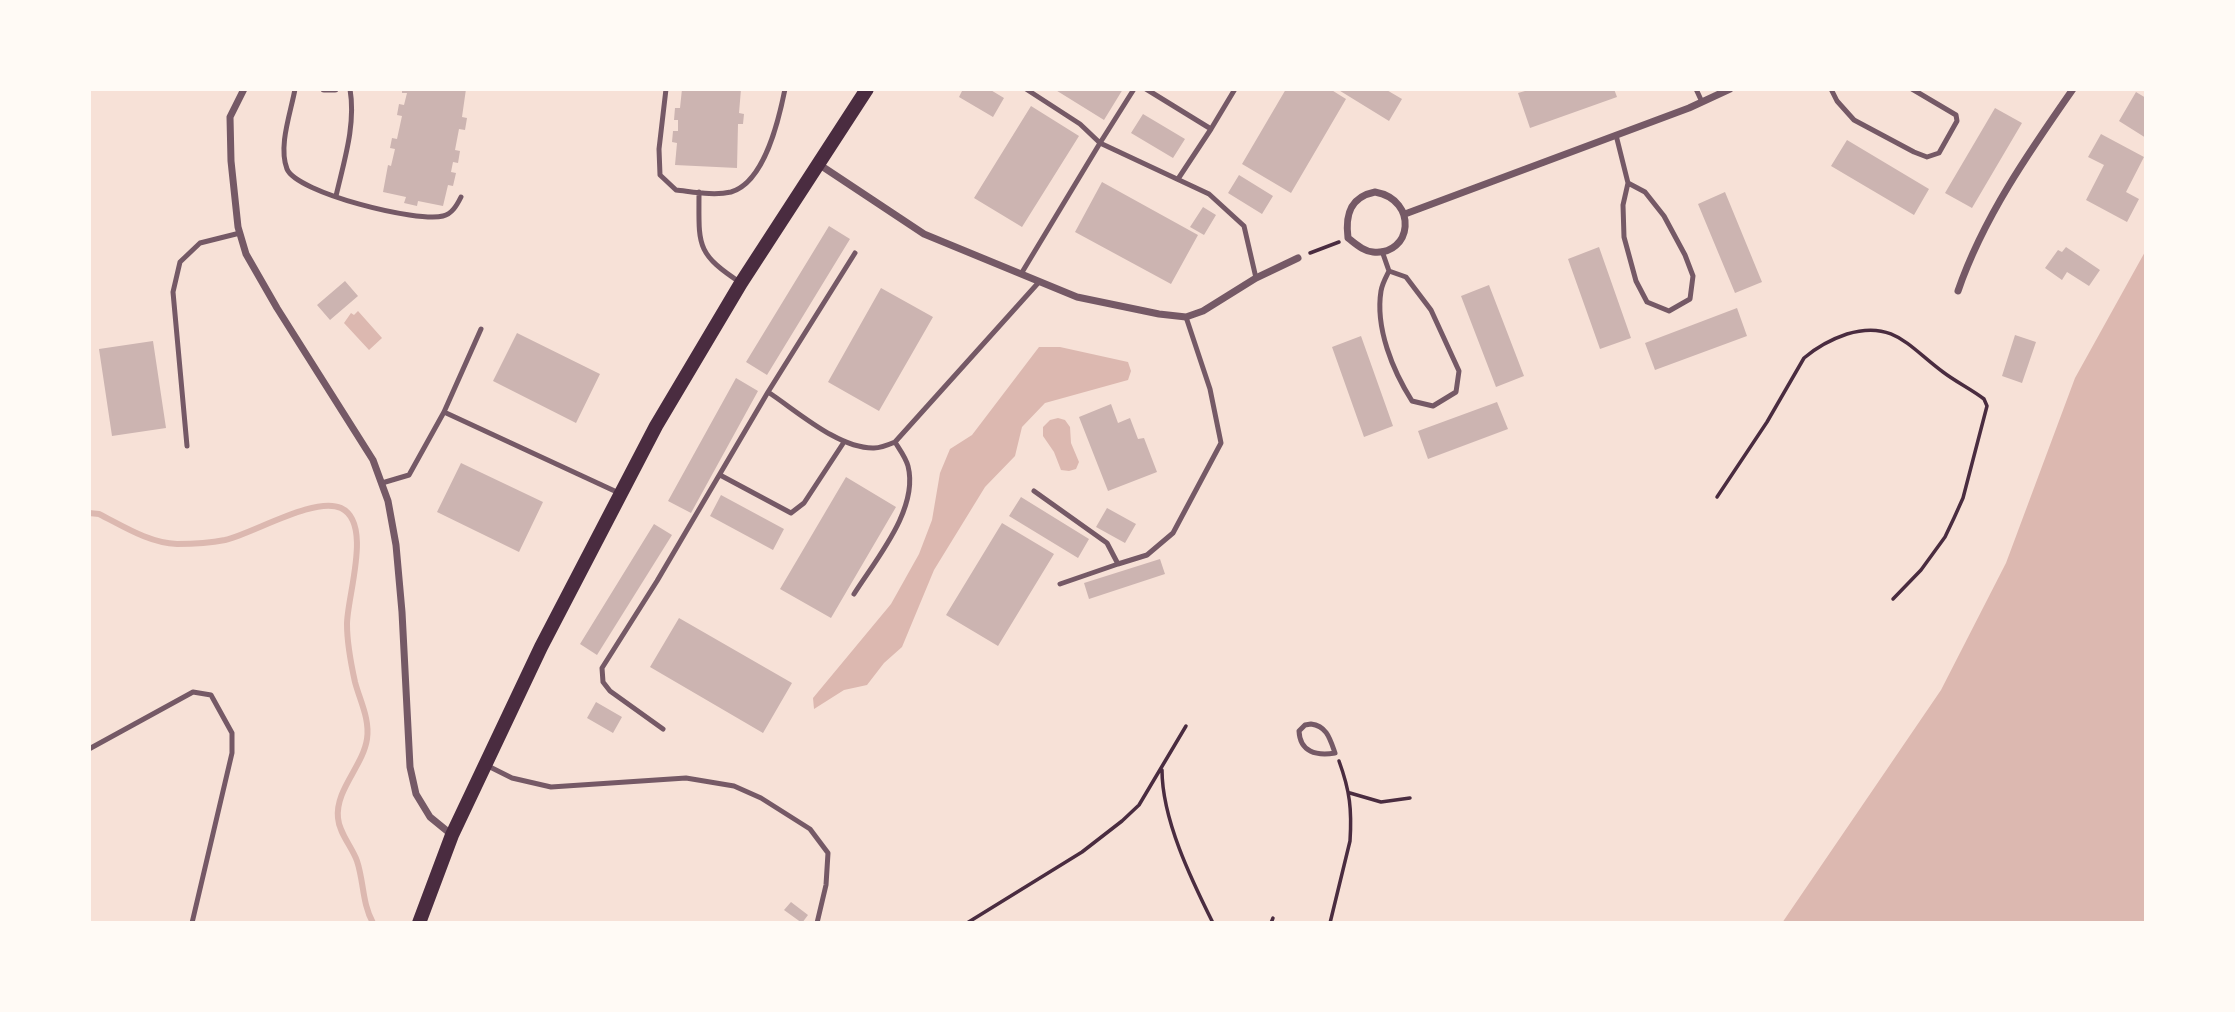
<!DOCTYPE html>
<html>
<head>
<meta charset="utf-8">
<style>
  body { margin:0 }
  #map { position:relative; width:2235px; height:1012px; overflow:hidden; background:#f7e1d7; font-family:Figtree,sans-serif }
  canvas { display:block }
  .frame { position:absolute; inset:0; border:91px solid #fffaf5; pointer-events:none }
</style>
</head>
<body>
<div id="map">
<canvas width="2235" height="1012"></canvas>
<div class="frame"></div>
</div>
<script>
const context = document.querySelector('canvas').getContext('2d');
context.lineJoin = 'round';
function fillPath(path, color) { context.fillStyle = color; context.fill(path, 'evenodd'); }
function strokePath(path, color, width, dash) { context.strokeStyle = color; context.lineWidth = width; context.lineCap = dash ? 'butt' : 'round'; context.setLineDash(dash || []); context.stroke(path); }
fillPath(new Path2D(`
  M 2146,250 L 2146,923 L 1782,923 L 1941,690 L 2006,563 L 2075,378 Z
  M 358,311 L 382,338 L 369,350 L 344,323 L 351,313 L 354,315 Z
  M 1039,347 L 1060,347 L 1128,362 L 1131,371 L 1128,380 L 1045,403 L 1022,427 L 1015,456 L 985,487 L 934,570 L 902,647 L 884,663 L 867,685 L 844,690 L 814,709 L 813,698 L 891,604 L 919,554 L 932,520 L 940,473 L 950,449 L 972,435 Z
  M 1058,418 L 1065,420 L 1070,427 L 1071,443 L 1079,462 L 1076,469 L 1069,471 L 1061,470 L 1054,452 L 1043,436 L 1043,427 L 1050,420 Z`), '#dcb8b0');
strokePath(new Path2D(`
  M 89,513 L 99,514 C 123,526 149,543 177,544 C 193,544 210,543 225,540 C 254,533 315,496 341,508 C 373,523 347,596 347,624 C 347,643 351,664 355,682 C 360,701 370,719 367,739 C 363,766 335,790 338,818 C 339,833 352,847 357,861 C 364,882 362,903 373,923`), '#dcb8b0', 6);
fillPath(new Path2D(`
  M 402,89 L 466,89 L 462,117 L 467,118 L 465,130 L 459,129 L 455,150 L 460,151 L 458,163 L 453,162 L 451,172 L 456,173 L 453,186 L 448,185 L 443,206 L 418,201 L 417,206 L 404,203 L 406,197 L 383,192 L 388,165 L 391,166 L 395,149 L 390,148 L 392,138 L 397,139 L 402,116 L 397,115 L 399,104 L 404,105 L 407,93 L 402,93 Z
  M 682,89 L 741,89 L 739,113 L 744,114 L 743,124 L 738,124 L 737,168 L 675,165 L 677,143 L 672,142 L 673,131 L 678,131 L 678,120 L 674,120 L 675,108 L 680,108 Z
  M 963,89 L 989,89 L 1004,98 L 993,117 L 959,97 Z
  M 1054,89 L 1123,89 L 1104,120 Z
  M 1286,89 L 1330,89 L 1346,99 L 1291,193 L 1242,164 Z
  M 1337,89 L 1385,89 L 1402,99 L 1389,121 Z
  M 1524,89 L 1614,89 L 1617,97 L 1530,128 L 1518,93 L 1525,91 Z
  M 2136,92 L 2146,98 L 2146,138 L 2119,121 Z
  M 1031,106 L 1079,136 L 1022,227 L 974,198 Z
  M 1995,108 L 2022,123 L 1972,208 L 1945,193 Z
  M 1143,114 L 1185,139 L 1173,158 L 1131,133 Z
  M 2101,134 L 2144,157 L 2126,192 L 2139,199 L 2127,222 L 2086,200 L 2104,165 L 2088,157 Z
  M 1847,140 L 1929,189 L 1914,215 L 1831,166 Z
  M 1239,175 L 1273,196 L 1262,214 L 1228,193 Z
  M 1102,182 L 1198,235 L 1171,284 L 1075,232 Z
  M 1725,192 L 1762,282 L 1735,293 L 1698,204 Z
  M 1203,207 L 1216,215 L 1204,235 L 1190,227 Z
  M 829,226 L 850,239 L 767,375 L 746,362 Z
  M 1599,247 L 1631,338 L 1600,349 L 1568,259 Z
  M 2066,247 L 2100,270 L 2089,286 L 2067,272 L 2062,280 L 2045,268 L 2058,250 L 2062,252 Z
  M 345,281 L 358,296 L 330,320 L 317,305 Z
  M 1489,285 L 1524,376 L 1496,387 L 1461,296 Z
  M 881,288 L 933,317 L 879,411 L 828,382 Z
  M 1737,308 L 1747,336 L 1655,370 L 1645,343 Z
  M 517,333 L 600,374 L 576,423 L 493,381 Z
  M 2015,335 L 2036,342 L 2022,383 L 2002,376 Z
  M 1361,336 L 1393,426 L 1364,437 L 1332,347 Z
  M 153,341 L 166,428 L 112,436 L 99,349 Z
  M 736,378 L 758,391 L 691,513 L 668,501 Z
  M 1497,402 L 1508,429 L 1428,459 L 1418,431 Z
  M 1111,404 L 1118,423 L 1130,418 L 1138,439 L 1144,438 L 1157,472 L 1108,491 L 1079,417 Z
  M 461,463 L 543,502 L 519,552 L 437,512 Z
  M 846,477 L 896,507 L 831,618 L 780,589 Z
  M 721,495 L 784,529 L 773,550 L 710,516 Z
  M 1021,497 L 1089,539 L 1078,558 L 1009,516 Z
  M 1107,508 L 1136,524 L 1125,543 L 1096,527 Z
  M 1002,523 L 1054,554 L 998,646 L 946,615 Z
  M 654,524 L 672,535 L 597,655 L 580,644 Z
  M 1160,559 L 1165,574 L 1089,599 L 1084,583 Z
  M 679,618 L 792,683 L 763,733 L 650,667 Z
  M 596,702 L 622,717 L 613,733 L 587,718 Z
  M 791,902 L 808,915 L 802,923 L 784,910 Z`), '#ccb4b1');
strokePath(new Path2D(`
  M 1310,253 L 1339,242
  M 1717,497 L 1767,422 L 1804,358 C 1817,347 1832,339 1847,334 C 1894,320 1909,347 1943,372 C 1956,382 1971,389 1984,399 L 1987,406 L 1963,498 L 1954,518 L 1945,537 L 1921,570 L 1893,599
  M 1162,770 C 1162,819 1191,879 1213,923
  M 1350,793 L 1381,802 L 1410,798
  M 967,923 L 1082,852 L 1122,821 L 1139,805 L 1186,726
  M 1271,923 L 1273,918
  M 1330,923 L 1350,841 C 1352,810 1350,791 1339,761`), '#4a2c40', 3.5);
strokePath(new Path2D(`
  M 295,89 C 291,112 278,146 287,169 C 297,193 418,223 443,216 C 452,214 457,205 461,197
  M 666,89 L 659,149 L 660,175 L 676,190 C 694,192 714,196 731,192 C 765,182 779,119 785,89
  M 1026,89 L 1080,124 L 1100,143 L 1134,89
  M 1146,89 L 1211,129 L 1235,89
  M 1696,89 L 1702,102
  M 1831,89 L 1837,101 L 1854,120 L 1914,152 L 1927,157 L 1939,153 L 1957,121 L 1956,115 L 1912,89
  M 1616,135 L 1628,183
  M 1178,179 L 1211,129
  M 1628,183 L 1645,192 L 1664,216 L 1685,255 L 1693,276 L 1690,299 L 1669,311 L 1647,302 L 1636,281 L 1624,237 L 1623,205 Z
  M 699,192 C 699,245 695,253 741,283
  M 336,196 C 344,161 356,125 350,89
  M 1382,251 L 1389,271
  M 855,253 L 768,392 C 797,411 839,449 874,448 C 881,448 888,445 895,442 L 1039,282
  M 1389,271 L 1406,277 L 1431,310 L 1459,371 L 1456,392 L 1433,406 L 1412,401 C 1393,371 1375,328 1381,291 C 1382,284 1386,277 1389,271 Z
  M 1021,274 L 1100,143 L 1209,194 L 1244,226 L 1256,278
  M 444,412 L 481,329
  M 187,446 L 173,292 L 180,262 L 200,243 L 240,233
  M 720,475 L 791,513 L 804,503 L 844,442
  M 382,483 L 409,475 L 444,412 L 619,493
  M 1034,491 L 1107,543 L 1118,564 L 1147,555 L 1173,533 L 1221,443 L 1210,389 L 1186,317
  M 1060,584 L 1118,564
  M 854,594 C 876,559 919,509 908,466 C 906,458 900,450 895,442
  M 1311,724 C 1327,726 1330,739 1335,753 C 1316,756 1300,752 1299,731 L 1305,725 Z
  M 663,729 L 610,691 L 603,682 L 602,668 L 657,581 L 768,392
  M 89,749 L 193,692 L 211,695 L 232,733 L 232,753 L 192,923
  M 486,765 L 512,778 L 551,787 L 686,778 L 734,786 L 761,798 L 810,829 L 828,853 L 826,885 L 817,923`), '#755966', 5);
strokePath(new Path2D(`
  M 244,89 L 230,117 L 231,161 L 238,227 L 246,254 L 277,308 L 373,460 L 388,501 L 396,545 L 402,612 L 410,767 L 416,794 L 430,817 L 452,835
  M 324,89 L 335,89
  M 820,165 L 924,234 L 1077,297 L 1159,314 L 1186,317 L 1203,311 L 1256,278 L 1298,258
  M 1375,192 C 1419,200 1412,256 1373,252 C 1363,251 1356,244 1348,238 C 1345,215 1350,197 1375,192 Z
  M 1405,214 L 1689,108 L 1730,89
  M 1958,291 C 1983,218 2029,152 2073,89`), '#755966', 7);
strokePath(new Path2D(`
  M 419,923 L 452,835 L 541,647 L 656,426 L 741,283 L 867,89`), '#4a2c40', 14);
</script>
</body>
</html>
